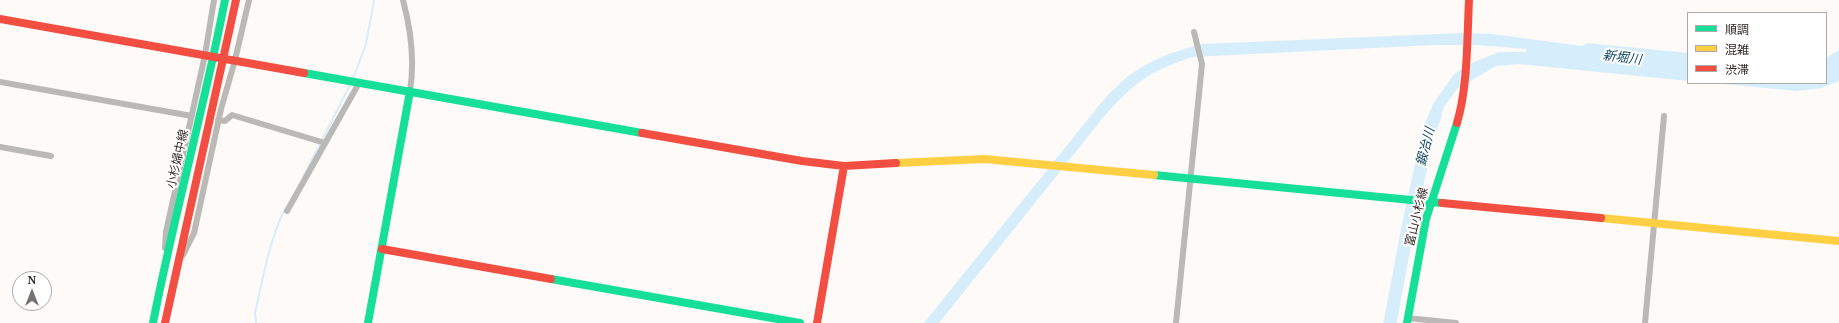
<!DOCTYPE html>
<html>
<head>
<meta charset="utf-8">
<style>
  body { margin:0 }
  #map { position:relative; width:1839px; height:323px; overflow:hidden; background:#fdfaf8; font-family:"PT Serif","Noto Sans JP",serif }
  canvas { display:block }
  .legend { position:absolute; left:1687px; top:12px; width:140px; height:72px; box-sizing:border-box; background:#fff; border:1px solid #ada9a7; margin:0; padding:5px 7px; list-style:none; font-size:12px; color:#332822 }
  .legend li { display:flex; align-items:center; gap:8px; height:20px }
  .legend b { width:20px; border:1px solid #ada9a7 }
  .north { position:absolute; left:12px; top:271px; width:40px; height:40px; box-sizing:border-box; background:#fff; border:1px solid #ada9a7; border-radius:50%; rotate:0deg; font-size:11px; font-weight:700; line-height:16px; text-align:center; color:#332822 }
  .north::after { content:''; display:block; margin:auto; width:14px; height:18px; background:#7a726d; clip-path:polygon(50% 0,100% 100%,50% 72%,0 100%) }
</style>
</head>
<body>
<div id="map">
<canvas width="1839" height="323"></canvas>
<ul class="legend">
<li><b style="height:5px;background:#16e098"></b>順調</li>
<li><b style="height:5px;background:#ffcf43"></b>混雑</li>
<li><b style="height:5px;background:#f24e42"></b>渋滞</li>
</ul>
<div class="north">N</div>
</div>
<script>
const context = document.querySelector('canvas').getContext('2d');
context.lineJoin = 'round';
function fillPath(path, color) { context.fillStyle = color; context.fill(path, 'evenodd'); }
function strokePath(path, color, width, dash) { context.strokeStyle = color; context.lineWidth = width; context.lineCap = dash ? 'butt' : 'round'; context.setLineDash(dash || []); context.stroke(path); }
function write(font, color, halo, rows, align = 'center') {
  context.font = font + ' "PT Serif","Noto Sans JP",serif'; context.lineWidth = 4; context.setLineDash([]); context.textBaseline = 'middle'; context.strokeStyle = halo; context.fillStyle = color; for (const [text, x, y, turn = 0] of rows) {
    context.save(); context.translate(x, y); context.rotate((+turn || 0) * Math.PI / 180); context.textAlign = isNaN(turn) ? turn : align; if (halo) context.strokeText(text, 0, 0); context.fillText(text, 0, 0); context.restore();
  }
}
fillPath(new Path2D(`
  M 1462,33 L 1492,34 L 1582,46 L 1587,43 L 1688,53 L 1688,81 L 1519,64 L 1496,66 L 1457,89 L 1444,107 L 1434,134 L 1423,131 L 1433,104 L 1454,74 L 1474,62 L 1499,52 L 1526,52 L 1526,49 L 1477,45 L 1435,45 L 1192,57 C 1148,72 1133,83 1102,119 L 939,323 L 924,323 L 1101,103 C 1132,67 1157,56 1202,44 Z
  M 1839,50 L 1839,81 L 1821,88 L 1797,91 L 1713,83 L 1826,83 L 1826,58 Z`), '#d6eefc');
strokePath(new Path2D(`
  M 353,79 L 366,44 L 374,0
  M 303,177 L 351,83
  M 256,323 L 255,313 C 263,279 269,240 285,209`), '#d6eefc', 2);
strokePath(new Path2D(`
  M 1390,323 L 1408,227 L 1428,134 L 1435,116`), '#d6eefc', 13);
strokePath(new Path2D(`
  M 403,0 C 411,30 415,60 410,91
  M 0,82 L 192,116
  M 218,120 L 225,121 L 232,115 L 325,143
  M 0,147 L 51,156
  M 287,211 L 359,83
  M 165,248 L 166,232 L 205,55 L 214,0
  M 183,255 L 194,233 L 221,109 L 235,60 L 249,0
  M 1407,318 L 1456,323
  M 1176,323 L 1202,64 L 1194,32
  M 1645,323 L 1664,116`), '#bbb9b5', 6);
strokePath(new Path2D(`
  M 304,73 L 642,133
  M 1154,175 L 1442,203
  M 551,279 L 800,323
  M 153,323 C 174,215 204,108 225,0
  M 368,323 L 410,91
  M 1407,323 L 1426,219 L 1457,123`), '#16e098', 8);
strokePath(new Path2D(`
  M 896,163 L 984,159 L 1154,175
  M 1601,218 L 1839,241`), '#ffcf43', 8);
strokePath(new Path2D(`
  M 0,19 L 304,73
  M 1457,123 C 1468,86 1467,39 1469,0
  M 642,133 L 802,161 L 844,166 L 896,163
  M 1442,203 L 1601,218
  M 382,249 L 551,279
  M 165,323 L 236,0
  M 817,323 L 844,166`), '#f24e42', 8);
write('12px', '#332822', '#fff', [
  ["小杉婦中線",178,159,-77],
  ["富山小杉線",1417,217,-76]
]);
write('italic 13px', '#104661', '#fff', [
  ["新堀川",1622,58,7],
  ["鍛冶川",1426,147,-76]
]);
</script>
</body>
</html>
